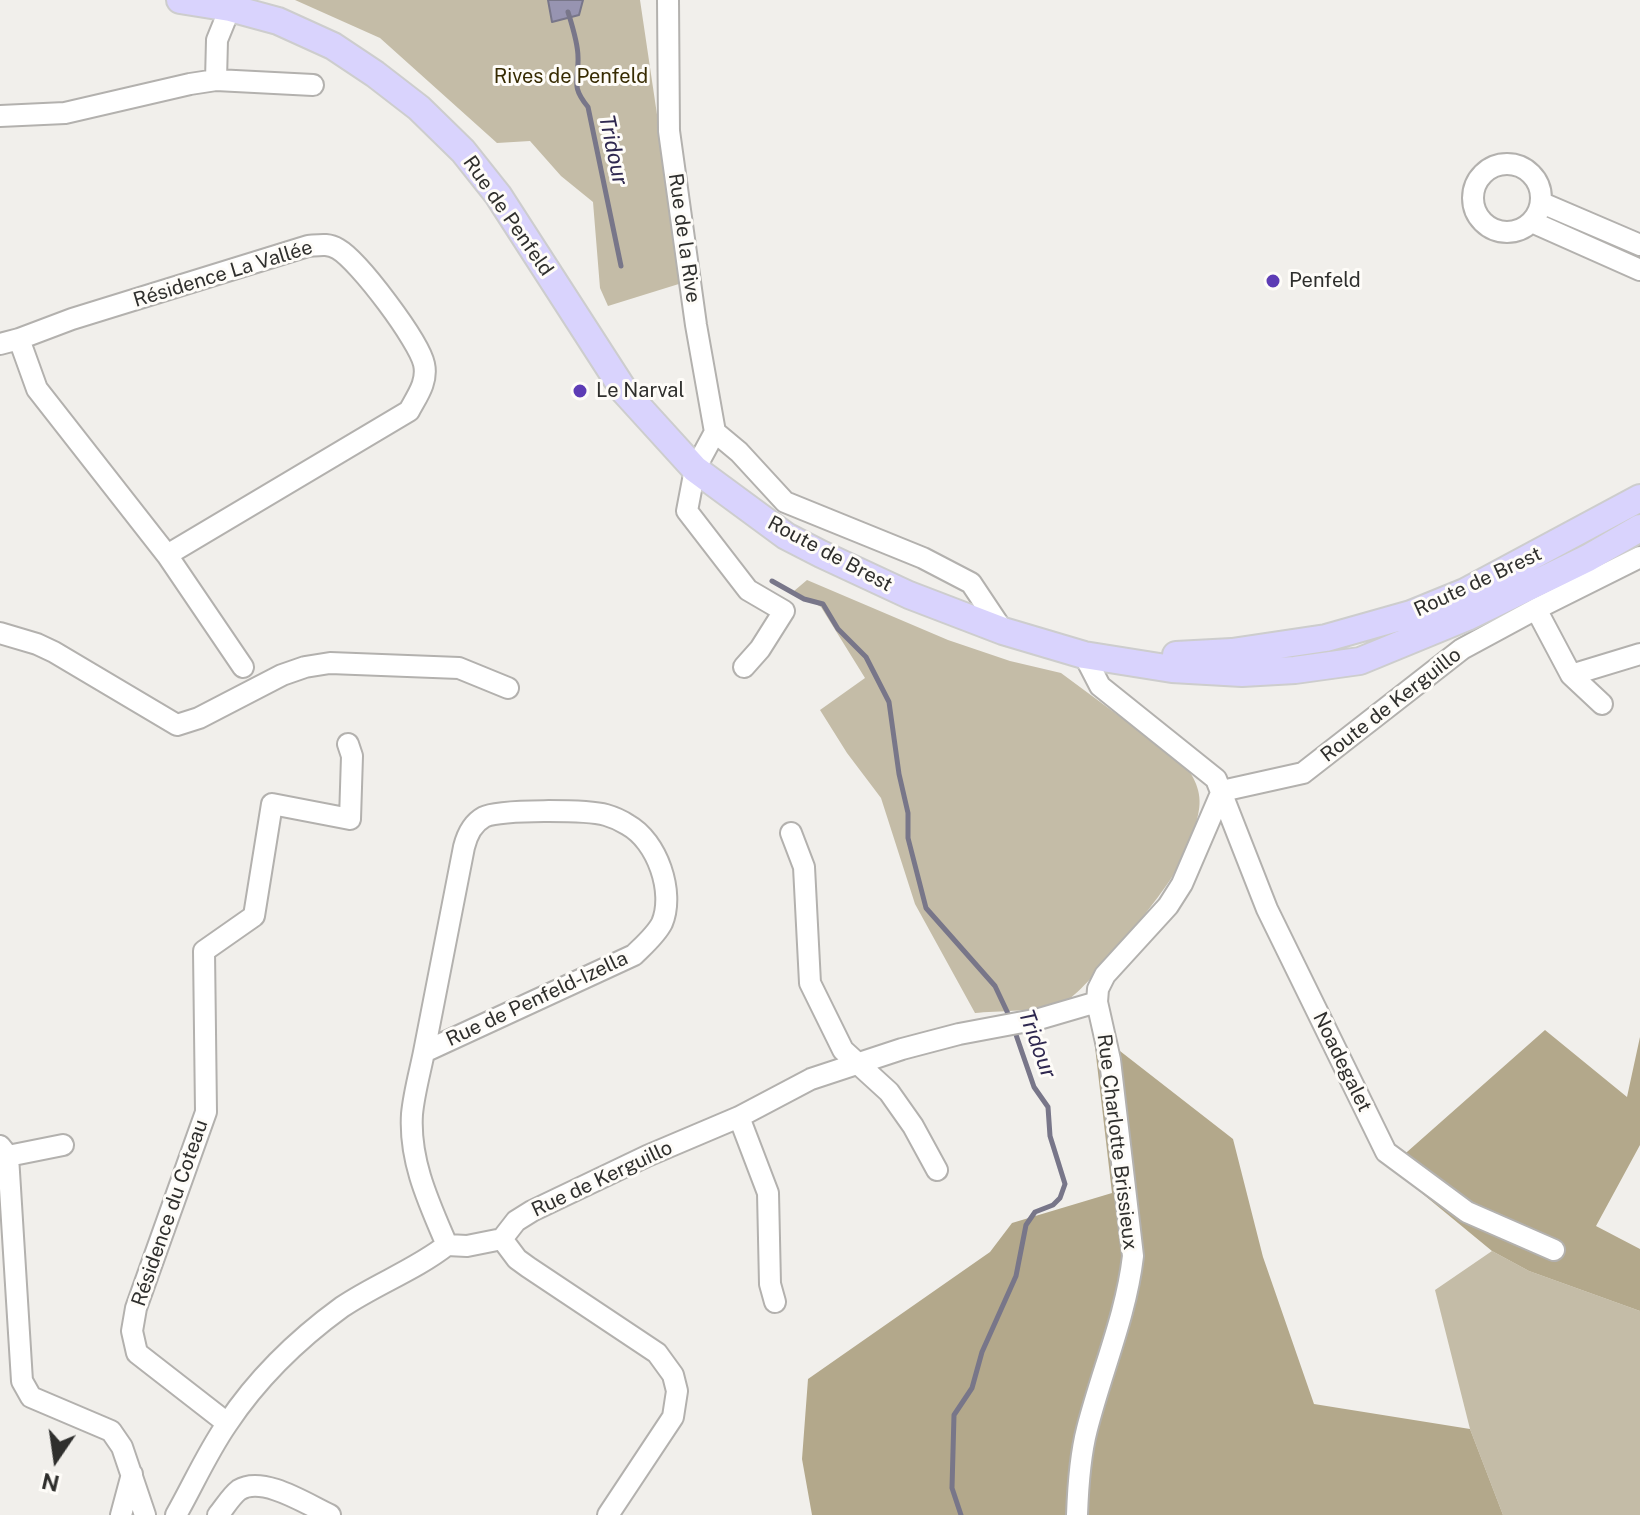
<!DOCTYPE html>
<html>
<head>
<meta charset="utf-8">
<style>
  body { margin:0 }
  #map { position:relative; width:1640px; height:1515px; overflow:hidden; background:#f1efeb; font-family:"Public Sans",sans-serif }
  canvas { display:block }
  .north { position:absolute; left:16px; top:1419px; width:80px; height:80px; -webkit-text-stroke:6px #fefcf8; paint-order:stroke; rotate:193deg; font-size:22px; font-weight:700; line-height:32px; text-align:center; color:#2f2f2d }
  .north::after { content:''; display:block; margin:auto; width:28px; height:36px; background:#2f2f2d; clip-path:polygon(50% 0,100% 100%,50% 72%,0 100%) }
</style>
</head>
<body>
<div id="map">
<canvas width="1640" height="1515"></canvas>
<div class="north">N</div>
</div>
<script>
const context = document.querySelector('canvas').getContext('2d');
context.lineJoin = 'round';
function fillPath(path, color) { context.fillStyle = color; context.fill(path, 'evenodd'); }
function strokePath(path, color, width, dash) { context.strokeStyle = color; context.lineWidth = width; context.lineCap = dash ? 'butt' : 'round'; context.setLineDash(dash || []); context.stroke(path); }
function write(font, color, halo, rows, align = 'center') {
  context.font = font + ' "Public Sans",sans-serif'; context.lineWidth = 6; context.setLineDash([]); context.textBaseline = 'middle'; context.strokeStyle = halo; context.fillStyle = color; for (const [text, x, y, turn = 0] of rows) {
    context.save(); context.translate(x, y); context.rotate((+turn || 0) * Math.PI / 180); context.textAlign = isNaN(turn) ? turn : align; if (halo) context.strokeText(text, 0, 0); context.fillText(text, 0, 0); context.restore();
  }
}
fillPath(new Path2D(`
  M 295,0 L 640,0 L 682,283 L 608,306 L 600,288 L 593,202 L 561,176 L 530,141 L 497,143 L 380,38 Z
  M 807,580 L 948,640 L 1010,661 L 1061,673 L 1184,764 C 1196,779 1203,795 1198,815 C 1194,835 1183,859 1172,877 C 1157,901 1083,996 1060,1005 C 1045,1011 994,1011 975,1013 L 915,904 L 881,798 L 847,753 L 820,710 L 865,678 L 821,607 L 794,591 Z
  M 1492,1251 L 1529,1271 L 1640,1311 L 1640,1515 L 1503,1515 L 1470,1429 L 1435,1290 Z`), '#c4bca7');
fillPath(new Path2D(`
  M 1093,1030 L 1233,1139 L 1263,1257 L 1314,1404 L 1470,1429 L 1503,1515 L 812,1515 L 802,1459 L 808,1379 L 990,1252 L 1012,1223 L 1112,1193 Z
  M 1545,1030 L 1627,1097 L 1640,1037 L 1640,1145 L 1596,1226 L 1640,1249 L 1640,1311 L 1529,1271 L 1492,1251 L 1390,1167 Z`), '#b3a88b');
const water = new Path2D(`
  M 548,0 L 583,0 L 579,15 L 552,22 Z`);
fillPath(water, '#9794b1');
strokePath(water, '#787689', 2);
strokePath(new Path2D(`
  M 568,12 C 572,25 578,43 578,57 C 579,81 570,85 588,107 L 621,266
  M 772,581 L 804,599 L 823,604 L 838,629 L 866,657 L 889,702 L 899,774 L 908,813 L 908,838 L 926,908 L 995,986 L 1011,1020
  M 961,1515 L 952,1488 L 954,1415 L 972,1388 L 982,1352 L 1016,1276 L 1026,1225 L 1035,1212 L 1053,1205 L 1060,1198 L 1065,1184 L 1050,1136 L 1048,1107 L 1034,1087 L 1014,1029`), '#787689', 5);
const minor = new Path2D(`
  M 668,0 L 669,131 L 696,325 L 715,432 L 695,469 L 687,511 L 748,590 L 784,611 L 760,649 L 744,667
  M 216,80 L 217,40 L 230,8
  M 0,116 L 65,113 L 190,84 L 216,80 L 313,85
  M1473 198a34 34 0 1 1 68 0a34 34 0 1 1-68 0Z
  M 1542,203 L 1640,245
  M 1532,222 L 1640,270
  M 19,339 L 72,319 L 308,246 C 320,245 328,243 338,249 C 359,261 419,341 424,364 C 428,382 417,396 409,411 L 167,555
  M 0,344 L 19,339 L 37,389 L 167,555 L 243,667
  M 715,432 L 739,452 L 785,502 L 923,558 L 971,583 L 1003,631
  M 1536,609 L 1571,675 L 1640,654
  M 0,633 L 37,644 L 54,652 L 177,725 L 199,718 L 282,675 L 305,667 L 330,663 L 459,668 L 508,688
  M 1084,655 L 1100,686 L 1216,779 L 1267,909 L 1386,1152 L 1467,1212 L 1554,1250
  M 1571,675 L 1602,704
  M 1222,791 L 1303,773 L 1462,649 L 1536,609 L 1640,557
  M 791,833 L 804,867 L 810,983 L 843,1050 L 889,1092 L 913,1126 L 937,1170
  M 424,1052 L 464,847 C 467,835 473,823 484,817 C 499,809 588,810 606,815 C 613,817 622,821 628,825 C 657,841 675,892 662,923 C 656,935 643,946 634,955 L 424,1052 C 420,1072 414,1093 412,1114 C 409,1161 429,1203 447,1245
  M 739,1117 L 768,1193 L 770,1284 L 775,1302
  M 0,1146 L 8,1156 L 22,1381 L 31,1397 L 111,1431 L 122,1447 L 145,1515
  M 8,1156 L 63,1145
  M 502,1239 L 517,1259 L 528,1267 L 657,1353 L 673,1375 L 677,1391 L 673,1417 L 608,1515
  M 227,1423 L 137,1353 L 132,1331 L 136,1308 L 206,1112 L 204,951 L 254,916 L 272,804 L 350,819 L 352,756 L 348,744
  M 121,1515 L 132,1474
  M 176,1515 C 193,1485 207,1453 227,1424 C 257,1379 298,1339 342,1307 C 376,1284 415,1270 447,1245 L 467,1246 L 502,1239 L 516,1221 L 532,1211 L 647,1156 L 739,1117 L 811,1079 L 902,1049 L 959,1034 L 1039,1019 L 1097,1002
  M 218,1515 C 224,1508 231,1496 239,1490 C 263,1475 308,1505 330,1515
  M 1077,1515 C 1078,1487 1080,1456 1087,1429 C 1102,1370 1126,1316 1133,1256 L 1110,1060 L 1097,1002 L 1098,989 L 1105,975 L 1168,906 L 1182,884 L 1222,791`);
const major = new Path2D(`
  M 180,0 L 230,8 L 278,21 L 333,46 L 375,74 L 419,108 L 463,151 L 498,195 L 625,392 L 695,469 L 786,536 L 821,554 L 909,595 L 1003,631 L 1084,655 L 1172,669 L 1242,673 L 1295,670 L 1360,661 L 1467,617 L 1588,558 L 1640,528
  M 1176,655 L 1232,652 L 1326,638 L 1411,614 L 1465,592 L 1640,498`);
strokePath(minor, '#b3b1ae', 24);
strokePath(major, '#cdcdcd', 30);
strokePath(minor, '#fff', 20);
strokePath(major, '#d9d3fd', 26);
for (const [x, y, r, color] of [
  [1273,281,8,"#5d3cb5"],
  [580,391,8,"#5d3cb5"]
]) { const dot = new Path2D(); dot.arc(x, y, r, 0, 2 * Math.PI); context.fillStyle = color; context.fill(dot); strokePath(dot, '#fefcf8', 3); }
write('20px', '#372b02', '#fefcf8', [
  ["Rives de Penfeld",571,77]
]);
write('20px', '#2f2f2d', '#fefcf8', [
  ["Rue de Penfeld",508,216,55],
  ["Rue de la Rive",684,238,82],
  ["Résidence La Vallée",223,274,-17],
  ["Route de Brest",830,554,28],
  ["Route de Brest",1478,582,-25],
  ["Route de Kerguillo",1391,705,-38],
  ["Rue de Penfeld-Izella",537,999,-25],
  ["Noadegalet",1342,1062,64],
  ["Rue Charlotte Brissieux",1117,1142,83],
  ["Rue de Kerguillo",602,1179,-25],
  ["Résidence du Coteau",170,1213,-71]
]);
write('20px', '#2f2f2d', '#fefcf8', [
  ["Penfeld",1289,281],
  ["Le Narval",596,391]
], 'left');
write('italic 22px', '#2e274f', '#fefcf8', [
  ["Tridour",613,150,78],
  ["Tridour",1037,1044,70]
]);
</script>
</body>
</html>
